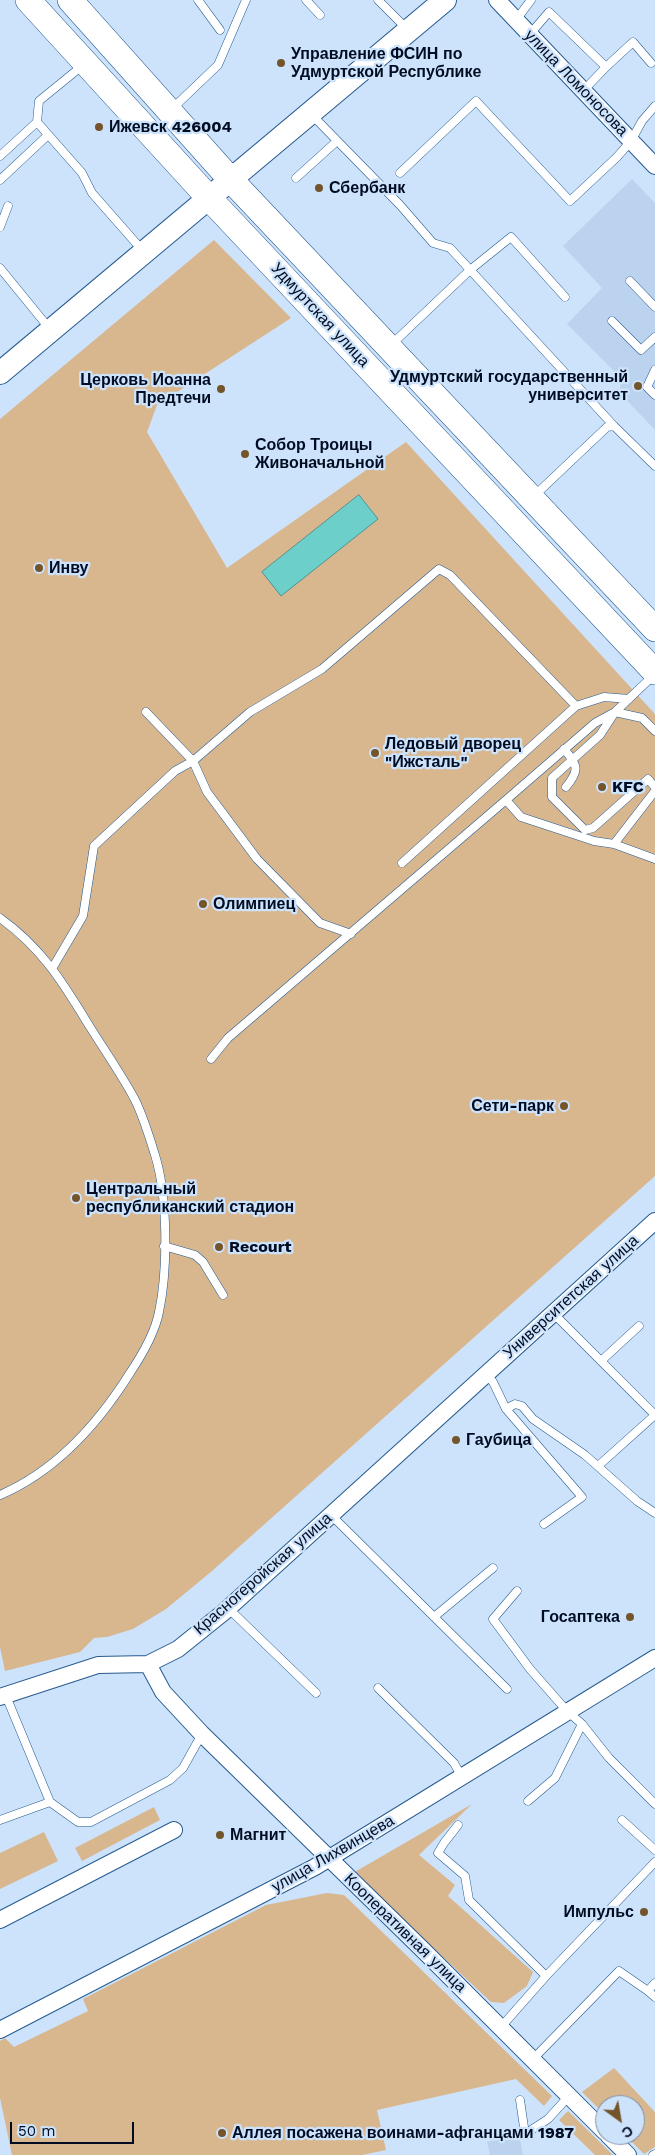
<!DOCTYPE html>
<html>
<head>
<meta charset="utf-8">
<style>
  body { margin:0 }
  #map { position:relative; width:655px; height:2155px; overflow:hidden; background:#cde3fb; font-family:"Work Sans",sans-serif }
  canvas { display:block }
  .north { position:absolute; left:595px; top:2095px; width:50px; height:50px; box-sizing:border-box; background:#cde3fb; border:1px solid #7b8da4; border-radius:50%; rotate:148deg; font-size:14px; font-weight:700; line-height:20px; text-align:center; color:#000c21 }
  .north::after { content:''; display:block; margin:auto; width:18px; height:22px; background:#74542a; clip-path:polygon(50% 0,100% 100%,50% 72%,0 100%) }
  .scale { position:absolute; left:10px; top:2122px; width:124px; height:22px; box-sizing:border-box; border:2px solid #000c21; border-top:0; padding-left:6px; font-size:15px; line-height:18px; white-space:nowrap; color:#000c21; -webkit-text-stroke:4px #cde3fb; paint-order:stroke }
</style>
</head>
<body>
<div id="map">
<canvas width="655" height="2155"></canvas>
<div class="north">С</div>
<div class="scale">50 m</div>
</div>
<script>
const context = document.querySelector('canvas').getContext('2d');
context.lineJoin = 'round';
function fillPath(path, color) { context.fillStyle = color; context.fill(path, 'evenodd'); }
function strokePath(path, color, width, dash) { context.strokeStyle = color; context.lineWidth = width; context.lineCap = dash ? 'butt' : 'round'; context.setLineDash(dash || []); context.stroke(path); }
function write(font, color, halo, rows, align = 'center') {
  context.font = font + ' "Work Sans",sans-serif'; context.lineWidth = 4.5; context.setLineDash([]); context.textBaseline = 'middle'; context.strokeStyle = halo; context.fillStyle = color; for (const [text, x, y, turn = 0] of rows) {
    context.save(); context.translate(x, y); context.rotate((+turn || 0) * Math.PI / 180); context.textAlign = isNaN(turn) ? turn : align; if (halo) context.strokeText(text, 0, 0); context.fillText(text, 0, 0); context.restore();
  }
}
fillPath(new Path2D(`
  M 632,179 L 655,203 L 655,430 L 619,392 L 622,379 L 567,324 L 602,288 L 563,246 Z
  M 519,2135 L 523,2155 L 490,2155 L 487,2142 Z`), '#bbd3ee');
fillPath(new Path2D(`
  M 214,240 L 291,318 L 157,405 L 147,432 L 227,568 L 406,442 L 655,714 L 655,1176 L 212,1571 L 166,1609 L 133,1629 L 107,1637 L 94,1638 L 80,1652 L 5,1671 L 0,1647 L 0,419 Z
  M 472,1804 L 419,1855 L 455,1885 L 448,1896 L 533,1972 L 527,1986 L 504,2003 L 491,2002 L 353,1873 Z
  M 154,1807 L 160,1820 L 82,1861 L 75,1848 Z
  M 44,1832 L 58,1861 L 0,1889 L 0,1853 Z
  M 327,1893 L 344,1895 L 552,2096 L 544,2106 L 516,2079 L 377,2110 L 386,2150 L 362,2155 L 12,2155 L 0,2098 L 0,2041 L 5,2038 L 14,2047 L 88,2011 L 83,1999 L 266,1905 Z
  M 614,2068 L 655,2112 L 655,2147 L 644,2154 L 625,2135 L 635,2135 L 635,2105 L 605,2105 L 605,2115 L 582,2092 Z
  M 568,2111 L 613,2155 L 595,2155 L 559,2120 Z`), '#d8b68e');
const water = new Path2D(`
  M 359,495 L 378,519 L 281,596 L 262,572 Z`);
fillPath(water, '#6ccfca');
strokePath(water, '#4c9497', 1);
const lane = new Path2D(`
  M 198,0 L 220,30
  M 306,0 L 320,15
  M 378,0 L 408,30
  M 516,20 L 531,0
  M 530,34 L 549,12 L 606,67 L 583,91
  M 82,66 L 39,101 L 37,122 L 82,173 L 92,193 L 143,251
  M 606,67 L 633,42 L 651,63
  M 173,108 L 218,65 L 246,0
  M 312,115 L 400,205 L 433,243 L 450,248 L 614,426
  M 0,156 L 37,122
  M 400,173 L 476,101 L 570,201 L 617,157 L 631,141 L 642,121 L 655,106
  M 296,178 L 337,141
  M 0,180 L 48,135
  M 0,227 L 8,206
  M 0,268 L 49,328
  M 630,281 L 655,307
  M 612,321 L 641,350 L 655,337
  M 392,344 L 470,270 L 511,237 L 565,297
  M 655,370 L 647,387 L 655,395
  M 533,497 L 607,427 L 614,426 L 655,466
  M 655,674 L 615,712 L 600,735 L 552,778 L 552,797 L 585,830 L 593,828 L 648,779 L 655,787
  M 146,712 L 193,761 L 207,792 L 257,859 L 320,923 L 351,934
  M 564,749 C 578,765 580,770 566,787
  M 506,800 L 595,723 L 615,712 L 642,718 L 655,731
  M 614,844 L 655,791
  M 402,863 L 576,706 L 604,697 L 629,699
  M 0,918 C 43,949 63,983 90,1027 C 105,1051 121,1074 134,1098 C 143,1115 149,1136 155,1155 C 168,1197 168,1269 159,1312 C 155,1333 142,1355 130,1373 C 98,1424 56,1471 0,1495
  M 53,967 L 83,916 L 94,846 L 175,771 L 193,761 L 250,712 L 322,669 L 439,569 L 450,575 L 576,706
  M 211,1059 L 228,1038 L 506,800 L 521,817 L 594,841 L 614,844 L 655,859
  M 164,1246 L 195,1255 L 203,1262 L 223,1295
  M 553,1313 L 655,1415 L 598,1466
  M 601,1361 L 639,1326
  M 486,1374 L 493,1382 L 506,1409 L 515,1404 L 522,1406 L 533,1419 L 585,1455 L 637,1501 L 655,1513
  M 506,1409 L 582,1497 L 544,1524
  M 331,1515 L 507,1689
  M 517,1591 L 493,1619 L 530,1669 L 567,1711 L 582,1724 L 609,1758 L 655,1804
  M 228,1608 L 316,1693
  M 434,1617 L 493,1568
  M 378,1688 L 454,1763 L 462,1777
  M 528,1801 L 555,1778 L 582,1724
  M 50,1802 L 78,1822 L 91,1822 L 170,1780 L 183,1768 L 202,1734
  M 0,1820 L 50,1802 L 6,1696
  M 622,1820 L 655,1850
  M 458,1825 L 444,1843 L 438,1853 L 465,1876 L 469,1900 L 546,1976
  M 655,1983 L 648,1991 L 655,1997
  M 501,2027 L 546,1976 L 655,1862
  M 533,2059 L 619,1971 L 648,1991
  M 520,2100 L 525,2134 L 548,2119 L 569,2096
  M 653,2155 L 655,2154`);
const street = new Path2D(`
  M 497,0 L 655,166
  M 148,1664 L 163,1692 L 202,1734 L 424,1951 L 605,2132
  M 0,1697 L 98,1665 L 148,1664 L 178,1649 L 224,1612 L 655,1221
  M 0,1920 L 174,1830
  M 0,2030 L 315,1867 L 655,1658
  M 608,2135 L 628,2155`);
const secondary = new Path2D(`
  M 0,373 L 445,0`);
const primary = new Path2D(`
  M 28,0 L 209,198 L 655,672
  M 70,0 L 231,180 L 655,629`);
strokePath(lane, '#265b90', 9);
strokePath(street, '#265b90', 18);
strokePath(secondary, '#265b90', 24);
strokePath(primary, '#265b90', 26);
strokePath(lane, '#fff', 8);
strokePath(street, '#fff', 16);
strokePath(secondary, '#fff', 22);
strokePath(primary, '#fff', 25);
for (const [x, y, r, color] of [
  [281,63,5,"#74542a"],
  [99,127,5,"#74542a"],
  [319,188,5,"#74542a"],
  [638,386,5,"#74542a"],
  [221,389,5,"#74542a"],
  [245,454,5,"#74542a"],
  [39,568,5,"#74542a"],
  [375,753,5,"#74542a"],
  [602,787,5,"#74542a"],
  [203,904,5,"#74542a"],
  [564,1106,5,"#74542a"],
  [76,1198,5,"#74542a"],
  [219,1247,5,"#74542a"],
  [456,1440,5,"#74542a"],
  [630,1617,5,"#74542a"],
  [220,1835,5,"#74542a"],
  [644,1912,5,"#74542a"],
  [222,2133,5,"#74542a"]
]) { const dot = new Path2D(); dot.arc(x, y, r, 0, 2 * Math.PI); context.fillStyle = color; context.fill(dot); strokePath(dot, '#cde3fb', 2); }
write('bold 16px', '#000c21', '#cde3fb', [
  ["Управление ФСИН по",291,54],
  ["Удмуртской Республике",291,72],
  ["Ижевск 426004",109,127],
  ["Сбербанк",329,188],
  ["Удмуртский государственный",628,377,"right"],
  ["университет",628,395,"right"],
  ["Церковь Иоанна",211,380,"right"],
  ["Предтечи",211,398,"right"],
  ["Собор Троицы",255,445],
  ["Живоначальной",255,463],
  ["Инву",49,568],
  ["Ледовый дворец",385,744],
  ["\"Ижсталь\"",385,762],
  ["KFC",612,787],
  ["Олимпиец",213,904],
  ["Сети-парк",554,1106,"right"],
  ["Центральный",86,1189],
  ["республиканский стадион",86,1207],
  ["Recourt",229,1247],
  ["Гаубица",466,1440],
  ["Госаптека",620,1617,"right"],
  ["Магнит",230,1835],
  ["Импульс",634,1912,"right"],
  ["Аллея посажена воинами-афганцами 1987",232,2133]
], 'left');
write('16px', '#000c21', '#cde3fb', [
  ["улица Ломоносова",576,83,46],
  ["Удмуртская улица",320,315,47],
  ["Университетская улица",571,1297,-42],
  ["Красногеройская улица",263,1574,-41],
  ["улица Лихвинцева",333,1854,-30],
  ["Кооперативная улица",405,1933,44]
]);
</script>
</body>
</html>
